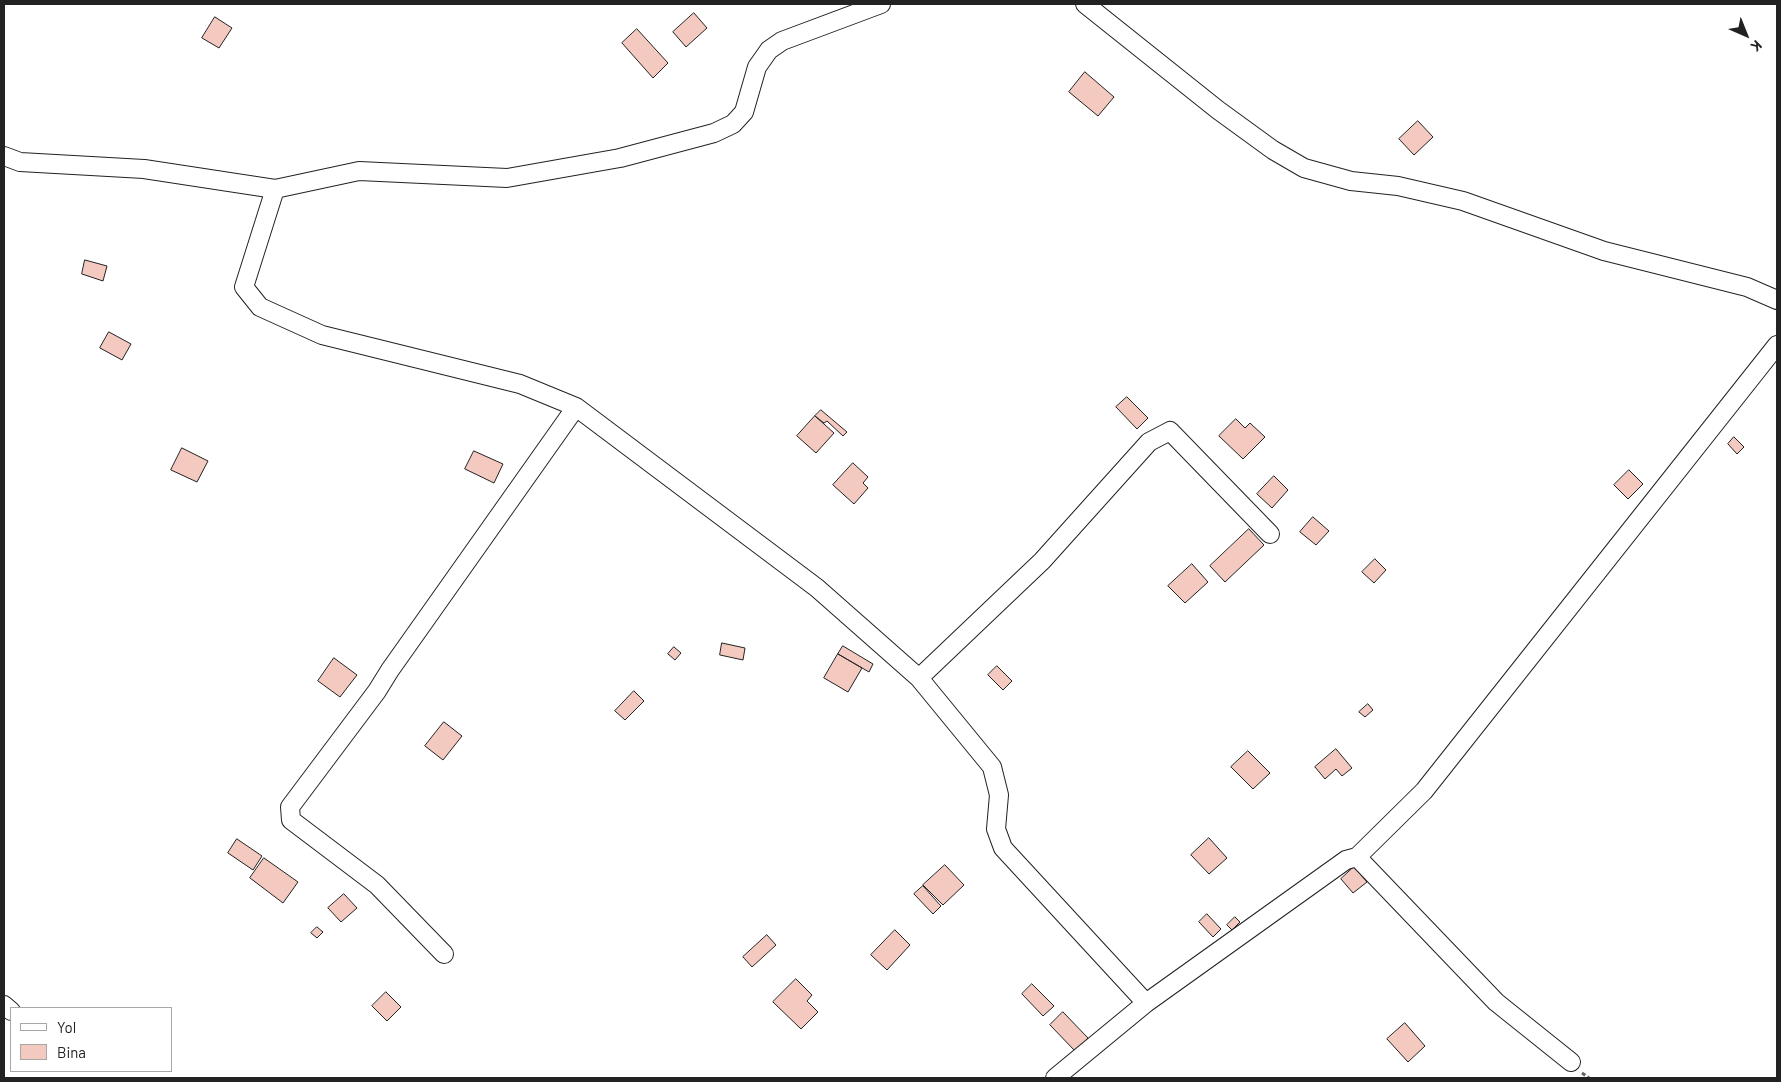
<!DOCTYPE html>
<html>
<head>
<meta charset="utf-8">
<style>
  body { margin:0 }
  #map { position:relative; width:1781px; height:1082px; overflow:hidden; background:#fff; font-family:Barlow,sans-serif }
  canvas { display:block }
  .frame { position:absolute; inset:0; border:5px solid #222; pointer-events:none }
  .legend { position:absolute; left:10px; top:1007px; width:162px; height:65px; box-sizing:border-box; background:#fff; border:1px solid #a7a7a7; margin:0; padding:6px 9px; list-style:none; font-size:15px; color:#222 }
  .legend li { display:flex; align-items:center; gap:10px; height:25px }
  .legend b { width:25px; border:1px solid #a7a7a7 }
  .north { position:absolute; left:1721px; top:10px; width:50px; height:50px; -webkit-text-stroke:4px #fff; paint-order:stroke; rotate:136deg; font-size:14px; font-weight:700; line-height:20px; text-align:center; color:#222 }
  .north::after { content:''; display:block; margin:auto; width:18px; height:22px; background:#222; clip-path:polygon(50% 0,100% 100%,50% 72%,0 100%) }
</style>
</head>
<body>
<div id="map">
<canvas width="1781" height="1082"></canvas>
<div class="frame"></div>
<ul class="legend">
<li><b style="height:6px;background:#fff"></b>Yol</li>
<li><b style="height:14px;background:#f3c9c0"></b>Bina</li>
</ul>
<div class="north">K</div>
</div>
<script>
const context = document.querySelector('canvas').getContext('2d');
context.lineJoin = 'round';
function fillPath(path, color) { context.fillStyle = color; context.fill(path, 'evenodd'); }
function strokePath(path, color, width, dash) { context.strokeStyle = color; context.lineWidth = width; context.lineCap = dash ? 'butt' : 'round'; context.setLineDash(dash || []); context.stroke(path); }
const building = new Path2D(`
  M 694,13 L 707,28 L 686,47 L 673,32 Z
  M 215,17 L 232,28 L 219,48 L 202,38 Z
  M 637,29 L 668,63 L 653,78 L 622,43 Z
  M 1085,72 L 1114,97 L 1098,116 L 1069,92 Z
  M 1418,121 L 1433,137 L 1414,155 L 1399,139 Z
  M 85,260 L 107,266 L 103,281 L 82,274 Z
  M 109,332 L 131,344 L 122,360 L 100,348 Z
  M 1127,397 L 1148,418 L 1137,429 L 1116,407 Z
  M 821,410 L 847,432 L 843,436 L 827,421 L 824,423 L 815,416 Z
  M 815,416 L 834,433 L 816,453 L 797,436 Z
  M 1236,419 L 1245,428 L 1250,423 L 1265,437 L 1243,459 L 1219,436 Z
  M 1734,437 L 1744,447 L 1737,454 L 1728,444 Z
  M 182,448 L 208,461 L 197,482 L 171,470 Z
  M 474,451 L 503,464 L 494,483 L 465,469 Z
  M 853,463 L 868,477 L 863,483 L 868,488 L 854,504 L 833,485 Z
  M 1629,470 L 1643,484 L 1628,499 L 1614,485 Z
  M 1274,476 L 1288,490 L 1272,508 L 1257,494 Z
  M 1313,517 L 1329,531 L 1316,545 L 1300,532 Z
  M 1249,529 L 1264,545 L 1225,582 L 1210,566 Z
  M 1375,559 L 1386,570 L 1374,583 L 1362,572 Z
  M 1192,564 L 1208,582 L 1185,603 L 1168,586 Z
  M 722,643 L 745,648 L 743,660 L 720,655 Z
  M 843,646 L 873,664 L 869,672 L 838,654 Z
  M 674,647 L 681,653 L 675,660 L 668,654 Z
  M 838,654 L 862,668 L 848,692 L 824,678 Z
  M 334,658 L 357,675 L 340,697 L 318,681 Z
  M 997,666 L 1012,681 L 1003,690 L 988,675 Z
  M 634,691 L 644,701 L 625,720 L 615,711 Z
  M 1368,704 L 1373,710 L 1365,717 L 1359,712 Z
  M 444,722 L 462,736 L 443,760 L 425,746 Z
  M 1336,749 L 1352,768 L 1342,776 L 1336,769 L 1325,779 L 1315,767 Z
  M 1248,751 L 1270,773 L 1253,789 L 1231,767 Z
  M 1209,838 L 1227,858 L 1209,874 L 1191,855 Z
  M 237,839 L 262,856 L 253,870 L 228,853 Z
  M 264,858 L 298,882 L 283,903 L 250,878 Z
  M 945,865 L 964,885 L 943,905 L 923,885 Z
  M 1354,867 L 1367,882 L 1353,893 L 1341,879 Z
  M 923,886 L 941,906 L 933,914 L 914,894 Z
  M 344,894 L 357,908 L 341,922 L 328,908 Z
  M 1207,914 L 1221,929 L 1213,937 L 1199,922 Z
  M 1235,917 L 1240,922 L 1232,930 L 1227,925 Z
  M 317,927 L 323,932 L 317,938 L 311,933 Z
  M 895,930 L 910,945 L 887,970 L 871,955 Z
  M 767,935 L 776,945 L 752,967 L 743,957 Z
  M 796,979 L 812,995 L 807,1001 L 818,1012 L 801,1029 L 773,1002 Z
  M 1032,984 L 1054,1006 L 1043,1016 L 1022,994 Z
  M 386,992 L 401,1007 L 387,1021 L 372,1006 Z
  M 1063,1012 L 1088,1038 L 1075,1051 L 1050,1025 Z
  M 1405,1023 L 1425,1046 L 1408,1062 L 1387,1039 Z`);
fillPath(building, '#f3c9c0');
strokePath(building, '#222', 1);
const minor = new Path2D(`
  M 1085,4 L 1218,110 L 1273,150 L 1304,168 L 1351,181 L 1398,186 L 1463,201 L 1604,251 L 1747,287 L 1777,300
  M 4,156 L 20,162 L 144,169 L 275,189 L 359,171 L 507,178 L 620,158 L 714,133 L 733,124 L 744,112 L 757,67 L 769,50 L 782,41 L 881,4
  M 275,189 L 244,287 L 260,307 L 322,335 L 520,384 L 576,407 L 817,588 L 919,678 L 992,767 L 999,795 L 996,829 L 1003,848 L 1146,1003
  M 919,678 L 1042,561 L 1149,442 L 1170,431 L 1270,534
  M 1357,857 L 1496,1002 L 1571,1062
  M 444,954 L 377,885 L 291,820 L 290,807 L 377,691 L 390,670 L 576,407
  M 4,1005 L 11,1011
  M 1055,1078 L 1146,1003 L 1346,860 L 1357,857 L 1424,791 L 1777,345`);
strokePath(minor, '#222', 20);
strokePath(new Path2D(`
  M 1582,1073 L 1589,1078`), '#646464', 3, [4, 2.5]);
strokePath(minor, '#fff', 18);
</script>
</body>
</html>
